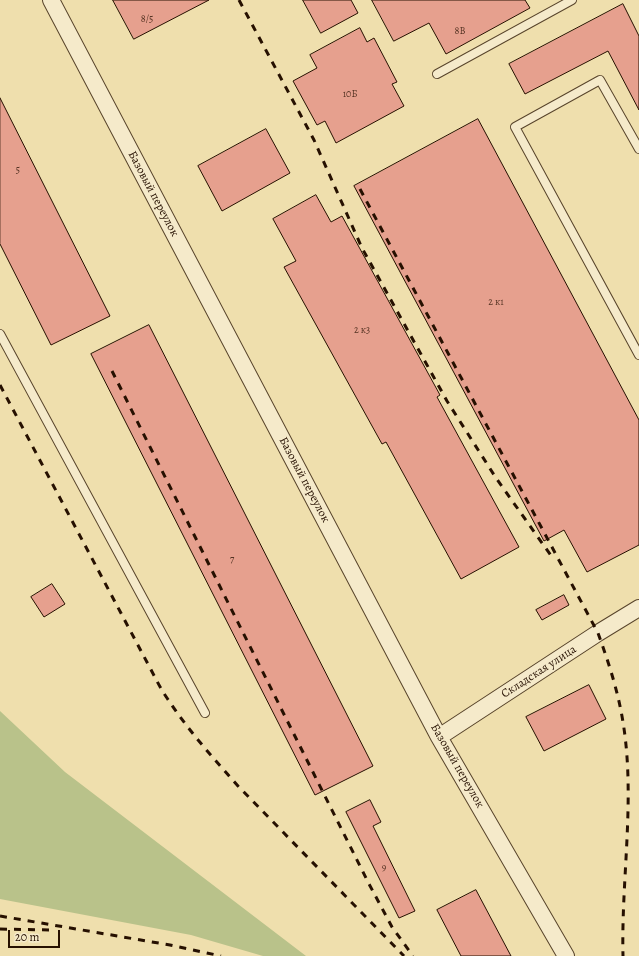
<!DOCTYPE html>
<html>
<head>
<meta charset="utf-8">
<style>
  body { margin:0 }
  #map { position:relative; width:639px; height:956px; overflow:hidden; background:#efdfad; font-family:Alegreya,serif }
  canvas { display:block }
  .scale { position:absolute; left:8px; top:930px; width:52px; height:18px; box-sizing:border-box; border:2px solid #261000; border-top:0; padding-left:5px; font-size:12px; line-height:14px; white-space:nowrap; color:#261000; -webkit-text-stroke:3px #f5eaca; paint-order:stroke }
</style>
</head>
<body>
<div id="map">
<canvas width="639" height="956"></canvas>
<div class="scale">20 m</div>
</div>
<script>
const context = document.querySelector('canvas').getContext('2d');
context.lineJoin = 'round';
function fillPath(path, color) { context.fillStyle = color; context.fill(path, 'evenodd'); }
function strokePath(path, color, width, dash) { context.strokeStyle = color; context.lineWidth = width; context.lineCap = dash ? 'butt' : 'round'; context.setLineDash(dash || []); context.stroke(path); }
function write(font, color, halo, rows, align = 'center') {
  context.font = font + ' Alegreya,serif'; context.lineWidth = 3; context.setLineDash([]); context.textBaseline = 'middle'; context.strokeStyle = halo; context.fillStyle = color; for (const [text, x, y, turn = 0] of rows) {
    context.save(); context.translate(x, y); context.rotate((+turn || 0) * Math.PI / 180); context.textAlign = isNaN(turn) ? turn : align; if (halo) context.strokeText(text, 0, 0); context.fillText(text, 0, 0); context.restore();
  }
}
fillPath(new Path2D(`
  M 0,711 L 65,772 L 306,956 L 263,956 L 191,935 L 0,899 Z`), '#b9c28a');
const building = new Path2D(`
  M 113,0 L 209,0 L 134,39 Z
  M 303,0 L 351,0 L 358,13 L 321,33 Z
  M 372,0 L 525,0 L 530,8 L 446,54 L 429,23 L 394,41 Z
  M 623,4 L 639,36 L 639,110 L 608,51 L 525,94 L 509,64 Z
  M 360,28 L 367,42 L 374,38 L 397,82 L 392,84 L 404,106 L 336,143 L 325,121 L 317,125 L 293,81 L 317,68 L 310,55 Z
  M 0,98 L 110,316 L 51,345 L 0,244 Z
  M 478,119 L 639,420 L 639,545 L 587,572 L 564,530 L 544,541 L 354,186 Z
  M 266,129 L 290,173 L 222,211 L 198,166 Z
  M 316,195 L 331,222 L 342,216 L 440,395 L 437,397 L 519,547 L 461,579 L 386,442 L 382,444 L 284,267 L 296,261 L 273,219 Z
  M 149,325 L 373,766 L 315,795 L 91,354 Z
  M 52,584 L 65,604 L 44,617 L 31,597 Z
  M 564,595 L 569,605 L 542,620 L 536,610 Z
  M 589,685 L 606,719 L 544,751 L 526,717 Z
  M 370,800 L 381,822 L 373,826 L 415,911 L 399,918 L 346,812 Z
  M 476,890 L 511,956 L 461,956 L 437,910 Z`);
fillPath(building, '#e6a08e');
strokePath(building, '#261000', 1);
const lane = new Path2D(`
  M 437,74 L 572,0
  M 639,149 L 600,80 L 515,127 L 639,355
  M 0,334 L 205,713`);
const street = new Path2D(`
  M 51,0 L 439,737 L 566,956
  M 439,737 L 598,633 L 639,608`);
strokePath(lane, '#58442b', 10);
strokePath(street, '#58442b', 18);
strokePath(lane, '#f5eaca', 8);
strokePath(street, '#f5eaca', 16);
strokePath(new Path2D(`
  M 239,0 L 314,140 L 362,248 L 447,401 L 496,478 L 552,557
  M 360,189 L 598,633 C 607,658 616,685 621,711 C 637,791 621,875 623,956
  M 112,371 L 368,882 L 392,927 L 413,956
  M 0,385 L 149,666 C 155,677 160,688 167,698 C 188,730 213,758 238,786 L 404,956
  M 0,916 L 170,945 L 221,956
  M 0,929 L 54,930`), '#261000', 3, [7, 7]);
write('10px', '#563424', null, [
  ["8/5",147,20],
  ["8В",460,32],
  ["10Б",350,95],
  ["5",18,171],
  ["2 к1",496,303],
  ["2 к3",362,331],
  ["7",232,560],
  ["9",384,868]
]);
write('12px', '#261000', '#f5eaca', [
  ["Базовый переулок",153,194,62],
  ["Базовый переулок",304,480,62],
  ["Складская улица",539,672,-33],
  ["Базовый переулок",457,766,60]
]);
</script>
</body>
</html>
